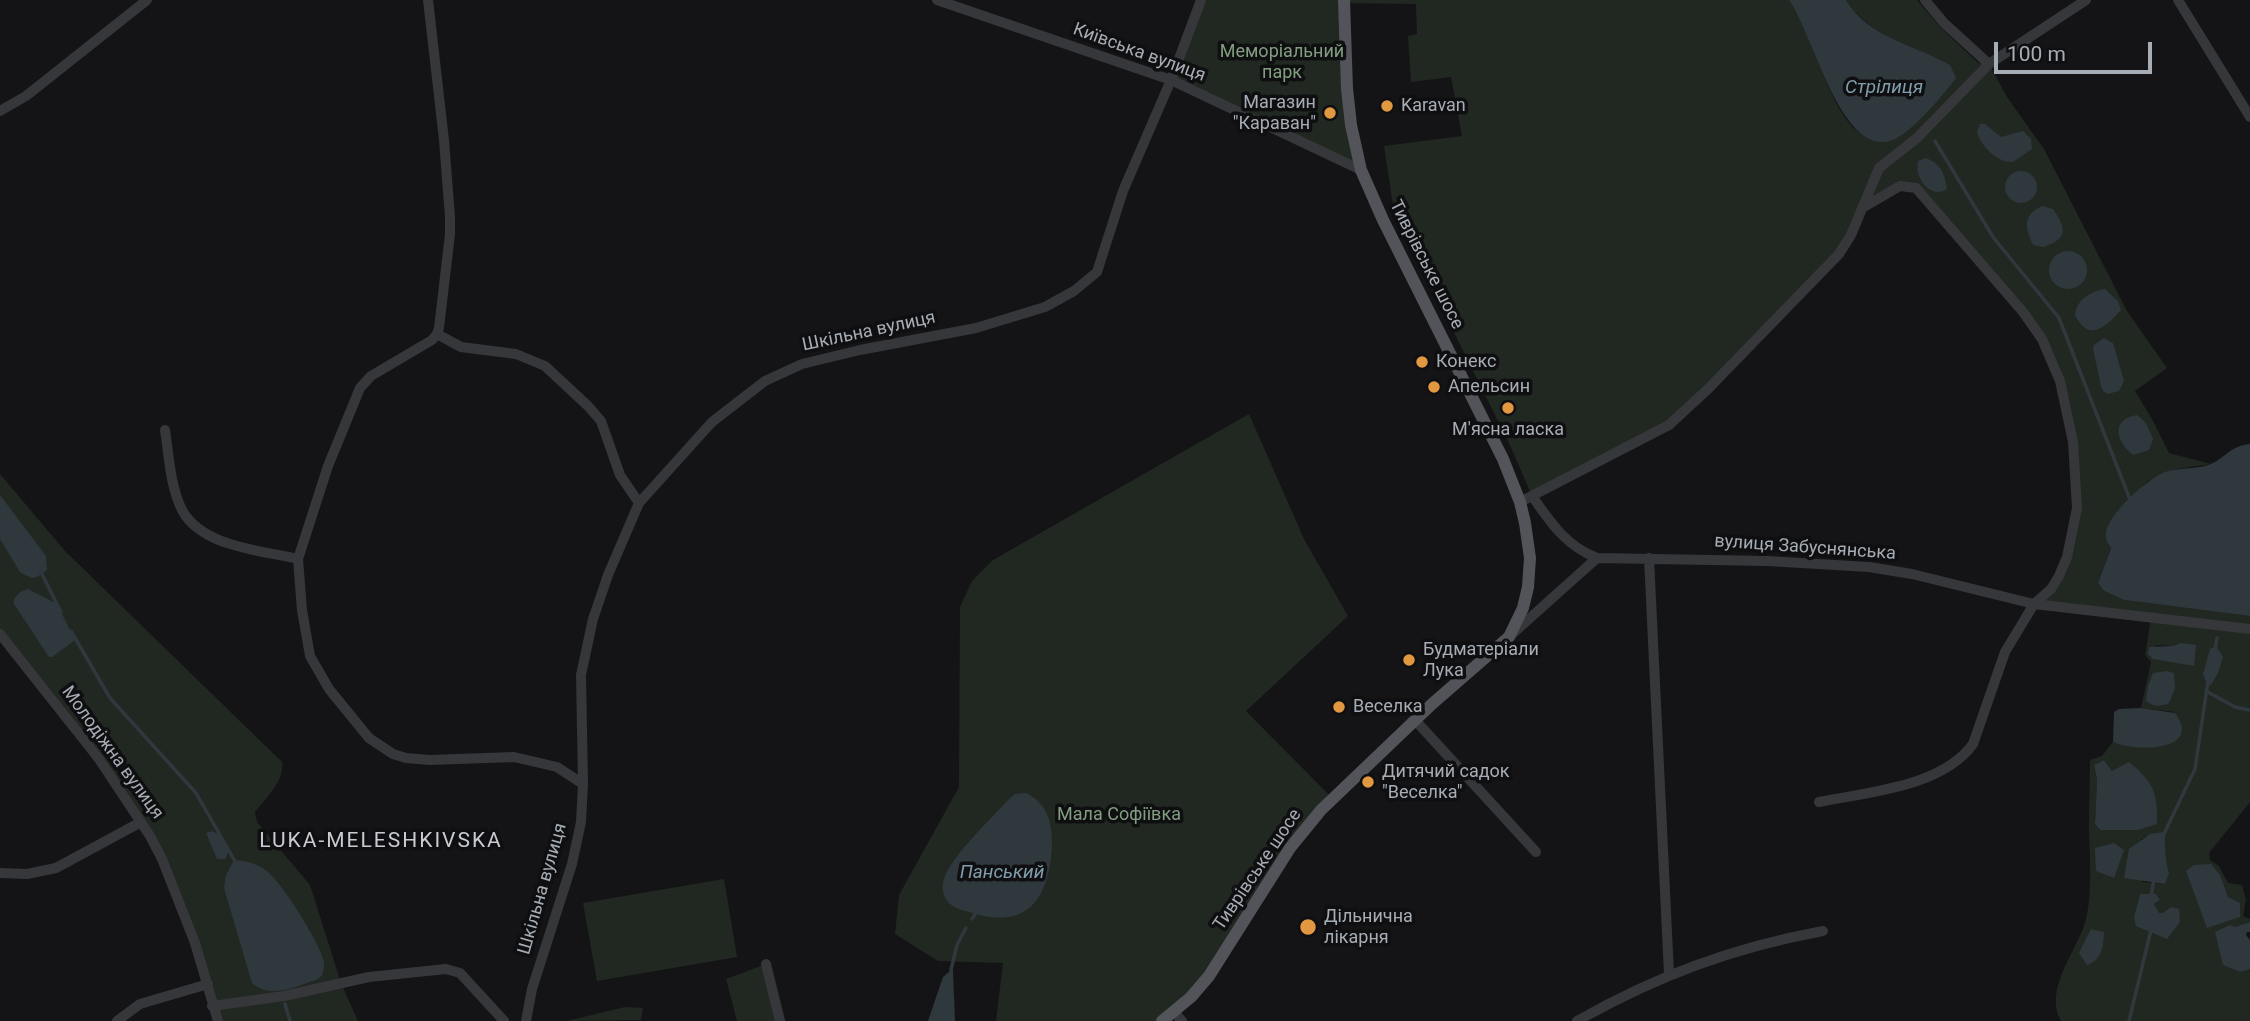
<!DOCTYPE html>
<html>
<head>
<meta charset="utf-8">
<style>
  body { margin:0 }
  #map { position:relative; width:2250px; height:1021px; overflow:hidden; background:#141416; font-family:Roboto,sans-serif }
  canvas { display:block }
  .scale { position:absolute; left:1994px; top:42px; width:158px; height:32px; box-sizing:border-box; border:4px solid #a7adb5; border-top:0; padding-left:9px; font-size:21px; line-height:24px; white-space:nowrap; color:#a7adb5; -webkit-text-stroke:5px #0f0f11; paint-order:stroke }
</style>
</head>
<body>
<div id="map">
<canvas width="2250" height="1021"></canvas>
<div class="scale">100 m</div>
</div>
<script>
const context = document.querySelector('canvas').getContext('2d');
context.lineJoin = 'round';
function fillPath(path, color) { context.fillStyle = color; context.fill(path, 'evenodd'); }
function strokePath(path, color, width, dash) { context.strokeStyle = color; context.lineWidth = width; context.lineCap = dash ? 'butt' : 'round'; context.setLineDash(dash || []); context.stroke(path); }
function write(font, color, halo, rows, align = 'center') {
  context.font = font + ' Roboto,sans-serif'; context.lineWidth = 7; context.setLineDash([]); context.textBaseline = 'middle'; context.strokeStyle = halo; context.fillStyle = color; for (const [text, x, y, turn = 0] of rows) {
    context.save(); context.translate(x, y); context.rotate((+turn || 0) * Math.PI / 180); context.textAlign = isNaN(turn) ? turn : align; if (halo) context.strokeText(text, 0, 0); context.fillText(text, 0, 0); context.restore();
  }
}
fillPath(new Path2D(`
  M 1201,0 L 1789,0 C 1814,33 1828,111 1860,133 C 1870,140 1880,141 1891,141 L 1941,60 C 1908,47 1866,32 1846,0 L 1917,0 L 1940,27 L 1978,63 L 1989,64 L 2007,97 L 2044,149 L 2127,311 L 2167,368 L 2135,391 L 2152,419 L 2169,453 L 2211,464 L 2177,469 L 2148,481 L 2117,512 L 2111,547 L 2098,583 L 2104,591 L 2124,600 L 2250,616 L 2250,802 L 2209,853 L 2210,860 L 2219,866 L 2228,883 L 2242,885 L 2246,900 L 2243,916 L 2250,919 L 2250,922 L 2235,927 L 2241,972 L 2250,969 L 2250,1021 L 2061,1021 C 2044,991 2074,954 2084,926 C 2094,896 2089,855 2089,824 C 2089,803 2090,781 2090,760 L 2102,756 L 2113,742 L 2119,744 L 2175,712 L 2141,708 L 2151,662 L 2145,655 L 2151,619 L 2034,604 L 2051,589 L 2075,525 L 2066,402 L 2042,339 L 1909,186 L 1864,207 L 1851,235 L 1669,425 L 1532,496 L 1510,445 L 1394,212 L 1384,146 L 1462,136 L 1451,77 L 1411,82 L 1408,36 L 1417,34 L 1416,4 L 1345,3 L 1361,170 L 1171,80 ZM 2154,645 L 2173,646 L 2194,666 L 2186,664 ZM 2150,679 L 2164,706 L 2151,704 L 2147,701 ZM 2104,760 L 2112,771 L 2138,830 L 2100,830 L 2095,824 L 2097,779 L 2094,765 ZM 2164,833 L 2166,845 L 2165,884 L 2142,882 L 2141,839 L 2150,835 ZM 2140,894 L 2156,894 L 2160,900 L 2154,904 L 2158,913 L 2163,913 L 2134,917 Z
  M 1249,414 L 1304,539 L 1348,616 L 1246,711 L 1332,798 L 1309,824 L 1209,976 L 1162,1021 L 996,1021 L 1003,963 L 938,961 L 895,934 L 899,895 L 959,787 L 960,607 L 972,581 L 993,560 Z
  M 0,474 L 65,551 L 282,762 C 285,781 266,798 255,812 L 257,822 L 310,885 L 341,983 L 358,1021 L 218,1021 L 204,968 L 150,836 L 0,634 Z
  M 724,879 L 737,957 L 597,981 L 583,903 Z
  M 766,964 L 780,1021 L 737,1021 L 726,979 Z
  M 625,1007 L 643,1008 L 641,1020 L 567,1021 Z`), '#212821');
fillPath(new Path2D(`
  M 1789,0 L 1846,0 C 1869,38 1915,45 1950,65 L 1956,78 C 1944,94 1908,137 1890,141 C 1849,152 1823,71 1810,43 C 1804,29 1798,13 1789,0 Z
  M 1980,124 L 1985,124 L 2001,137 L 2023,131 L 2031,139 L 2032,149 L 2013,162 C 1997,163 1981,146 1977,132 Z
  M 1926,158 C 1941,164 1945,174 1947,189 C 1930,200 1914,177 1918,161 Z
  M2005 187a16 16 0 1 1 32 0a16 16 0 1 1-32 0Z
  M 2042,206 L 2053,209 C 2066,228 2069,239 2043,247 L 2033,245 C 2025,227 2022,216 2042,206 Z
  M2049 270a19 19 0 1 1 38 0a19 19 0 1 1-38 0Z
  M 2105,289 L 2118,301 L 2121,310 C 2106,327 2089,343 2075,315 C 2077,299 2091,291 2105,289 Z
  M 2104,338 L 2113,343 L 2124,381 L 2119,391 L 2108,394 L 2103,391 L 2101,386 L 2093,349 L 2094,345 Z
  M 2137,415 L 2146,423 L 2153,439 L 2149,450 L 2133,455 C 2116,441 2110,420 2137,415 Z
  M 2250,444 L 2250,616 L 2124,600 L 2104,591 L 2098,583 L 2111,548 C 2108,543 2105,539 2106,533 C 2108,514 2148,478 2165,472 C 2180,467 2199,470 2213,463 C 2228,455 2231,446 2250,444 Z
  M 0,495 L 46,556 L 47,570 L 37,577 L 32,578 L 25,575 L 20,572 L 0,539 Z
  M 28,589 L 57,604 L 75,640 L 52,657 L 49,657 L 14,604 L 14,599 L 20,592 Z
  M 2181,643 L 2196,645 L 2194,666 L 2153,659 L 2148,654 L 2149,647 L 2173,646 Z
  M 2216,646 L 2223,657 L 2218,673 L 2211,685 L 2207,684 L 2203,674 L 2210,649 Z
  M 2167,671 L 2174,673 L 2175,688 L 2169,703 C 2162,707 2154,707 2146,701 L 2148,686 L 2153,673 Z
  M 2141,708 L 2175,713 C 2204,752 2134,752 2113,742 L 2114,712 L 2119,709 Z
  M 2104,760 L 2112,771 L 2129,762 C 2153,782 2158,792 2157,824 L 2138,830 L 2100,830 L 2095,824 L 2097,779 L 2094,765 Z
  M 1026,793 C 1046,803 1052,820 1052,842 C 1051,888 1034,929 980,915 C 971,912 957,910 950,904 C 943,899 941,887 944,879 C 951,856 992,818 1008,800 L 1015,794 Z
  M 212,831 L 221,836 L 229,851 L 225,859 L 217,859 L 206,833 Z
  M 2164,832 C 2167,847 2164,859 2169,873 L 2165,884 L 2124,878 L 2129,849 L 2150,834 Z
  M 2114,843 L 2124,850 L 2114,878 L 2096,871 L 2095,848 Z
  M 234,860 C 248,861 260,864 270,874 C 284,887 318,940 323,959 C 325,964 324,970 322,975 L 318,979 C 297,986 271,1000 252,983 L 224,888 L 226,875 Z
  M 2211,864 L 2220,875 L 2228,897 L 2240,903 L 2240,917 L 2207,928 L 2186,871 L 2194,865 Z
  M 2140,894 L 2156,894 L 2160,900 L 2154,904 L 2159,913 L 2163,913 L 2171,907 L 2179,909 L 2180,922 L 2167,939 L 2136,926 L 2134,917 Z
  M 2250,922 L 2250,932 L 2247,932 L 2246,935 L 2250,940 L 2250,969 L 2241,972 L 2223,965 L 2215,932 L 2230,925 L 2235,927 Z
  M 2091,929 L 2104,932 C 2103,947 2103,959 2087,965 L 2079,953 Z
  M 951,970 L 953,971 L 955,1021 L 928,1021 L 943,977 Z`), '#2f383d');
strokePath(new Path2D(`
  M 1935,141 L 1993,237 L 2059,318 L 2131,502
  M 41,572 L 61,612
  M 71,631 L 110,698 L 196,793 L 236,863
  M 2215,650 L 2217,638
  M 2206,691 L 2235,707 L 2250,710
  M 2163,836 L 2195,769 L 2208,681
  M 2151,898 L 2154,878
  M 972,919 L 976,913
  M 951,970 L 957,945 L 966,928
  M 285,1004 L 290,1021
  M 2129,1021 L 2151,930`), '#2f383d', 3.5);
strokePath(new Path2D(`
  M 428,0 L 444,140 L 450,217 L 450,234 L 439,328 L 437,334 L 432,340 L 371,376 L 360,388 L 328,466 L 298,559 L 302,610 L 310,656 L 329,689 L 369,738 L 393,754 L 406,758 L 429,760 L 514,757 L 557,767 L 583,784
  M 937,0 L 1171,80 L 1361,170
  M 1925,0 L 1944,23 L 1989,64
  M 2178,0 L 2250,117
  M 0,111 L 26,96 L 147,0
  M 437,334 L 461,347 L 516,354 L 545,366 L 588,406 L 601,421 L 620,475 L 639,503
  M 165,430 C 169,455 170,486 182,510 C 202,547 260,550 298,559
  M 1532,496 C 1551,523 1566,546 1597,558
  M 1520,502 L 1669,425 L 1708,389 L 1839,254 L 1851,235 L 1879,168 L 1917,138 L 1989,64 L 2086,0
  M 1649,558 L 1669,974
  M 0,634 L 99,759 L 150,836 L 162,859 L 195,943 L 218,1021
  M 1511,635 L 1597,558 L 1767,561 L 1869,567 L 1912,574 L 2034,604 L 2250,629
  M 1415,720 L 1536,852
  M 1819,802 C 1868,792 1942,787 1973,744 L 2005,652 L 2034,604 L 2051,589 L 2059,576 L 2067,557 L 2077,508 L 2073,442 L 2060,381 L 2042,339 L 2023,312 L 1916,188 L 1900,186 L 1864,207
  M 0,873 L 27,874 L 56,868 L 141,822
  M 766,964 L 780,1021
  M 212,1006 L 284,996 L 369,977 L 446,969 L 460,973 L 504,1021
  M 1175,1013 L 1182,1021
  M 117,1021 L 140,1004 L 208,984
  M 526,1021 L 532,989 L 572,864 L 581,822 L 583,784 L 581,675 L 593,619 L 608,575 L 639,503 L 712,422 L 765,381 L 802,364 L 860,350 L 976,328 L 1045,307 L 1074,291 L 1097,272 L 1123,191 L 1171,80 L 1201,0
  M 1577,1021 C 1657,976 1731,948 1823,931`), '#36373a', 10);
strokePath(new Path2D(`
  M 1162,1021 L 1191,997 L 1209,976 L 1290,848 L 1321,810 L 1432,704 L 1509,637 L 1523,608 L 1528,587 L 1530,558 L 1525,523 L 1520,502 L 1503,459 L 1383,220 L 1361,170 L 1351,125 L 1347,89 L 1344,0`), '#525459', 12);
for (const [x, y, r, color] of [
  [1387,106,7,"#e19841"],
  [1330,113,7,"#e19841"],
  [1422,362,7,"#e19841"],
  [1434,387,7,"#e19841"],
  [1508,408,7,"#e19841"],
  [1409,660,7,"#e19841"],
  [1339,707,7,"#e19841"],
  [1368,782,7,"#e19841"],
  [1308,927,9,"#e19841"]
]) { const dot = new Path2D(); dot.arc(x, y, r, 0, 2 * Math.PI); context.fillStyle = color; context.fill(dot); strokePath(dot, '#0f0f11', 2.5); }
write('18px', '#829e80', '#0f0f11', [
  ["Меморіальний",1282,52],
  ["парк",1282,73],
  ["Мала Софіївка",1119,815]
]);
write('18px', '#a7adb5', '#0f0f11', [
  ["Київська вулиця",1139,53,20],
  ["Тиврівське шосе",1426,265,63],
  ["Шкільна вулиця",869,332,-12],
  ["вулиця Забуснянська",1805,548,4],
  ["Молодіжна вулиця",112,753,54],
  ["Тиврівське шосе",1258,870,-56],
  ["Шкільна вулиця",543,889,-74]
]);
write('18px', '#a7adb5', '#0f0f11', [
  ["Магазин",1316,103,"right"],
  ["\"Караван\"",1316,124,"right"],
  ["Karavan",1401,106],
  ["Конекс",1436,362],
  ["Апельсин",1448,387],
  ["М'ясна ласка",1508,430,"center"],
  ["Будматеріали",1423,650],
  ["Лука",1423,671],
  ["Веселка",1353,707],
  ["Дитячий садок",1382,772],
  ["\"Веселка\"",1382,793],
  ["Дільнична",1324,917],
  ["лікарня",1324,938]
], 'left');
write('italic 19px', '#819ead', '#0f0f11', [
  ["Стрілиця",1884,88],
  ["Панський",1002,873]
]);
context.letterSpacing = '2px';
write('21px', '#c8cbd1', '#0f0f11', [
  ["LUKA-MELESHKIVSKA",381,842]
]);
context.letterSpacing = '0px';
</script>
</body>
</html>
